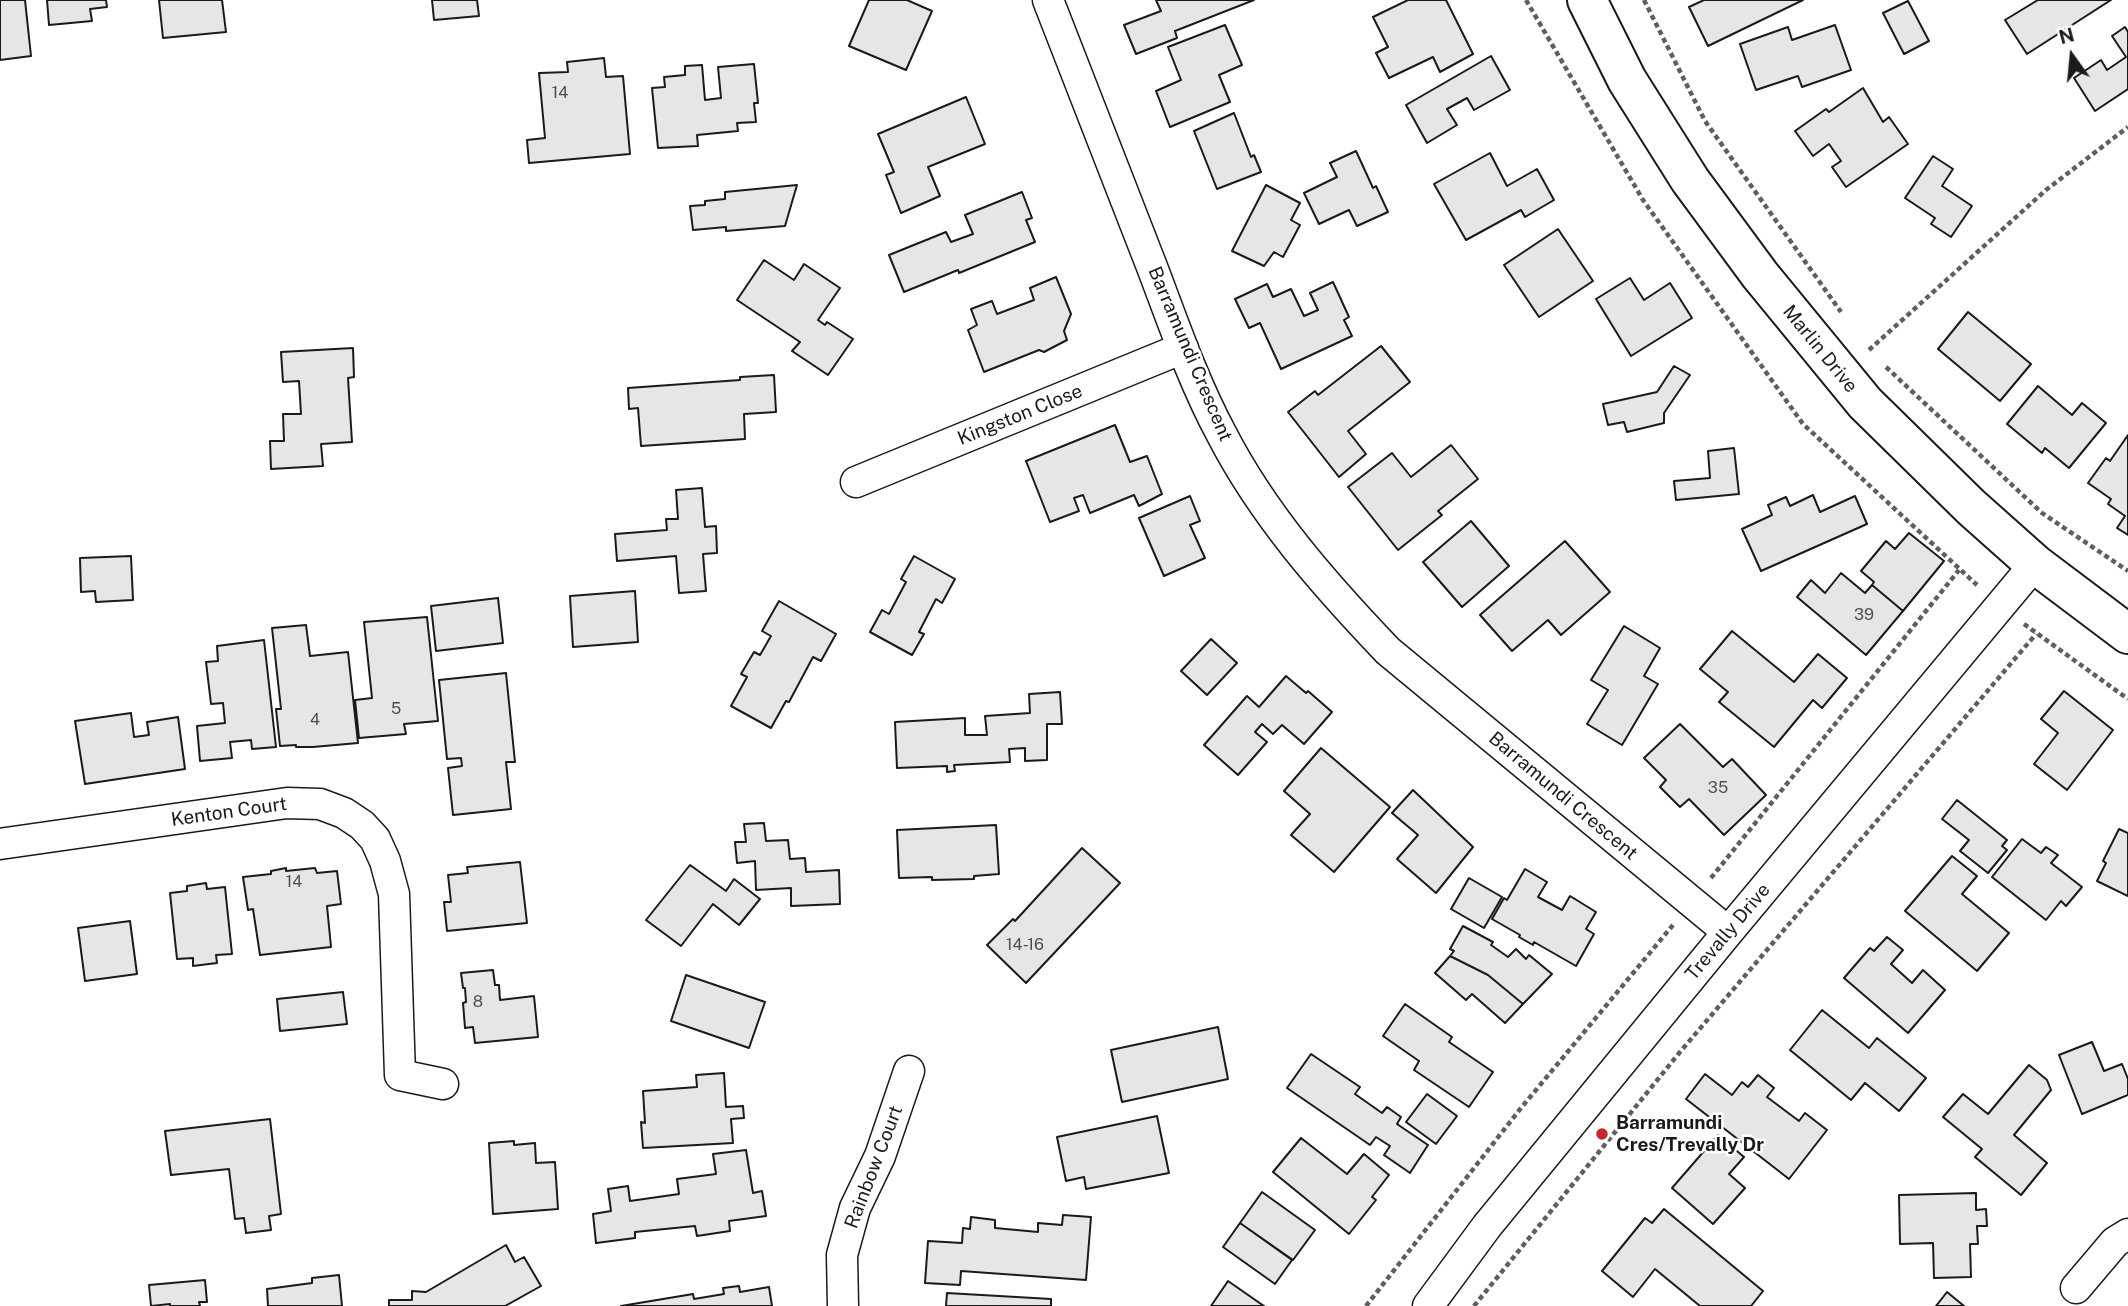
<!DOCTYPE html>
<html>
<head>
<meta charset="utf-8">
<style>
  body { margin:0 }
  #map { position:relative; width:2128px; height:1306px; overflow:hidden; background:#fff; font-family:"Public Sans",sans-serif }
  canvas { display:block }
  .north { position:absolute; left:2037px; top:21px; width:70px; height:70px; -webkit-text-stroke:5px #fff; paint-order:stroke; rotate:345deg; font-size:19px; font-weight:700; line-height:28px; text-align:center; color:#1a1a1a }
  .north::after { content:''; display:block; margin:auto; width:24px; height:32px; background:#1a1a1a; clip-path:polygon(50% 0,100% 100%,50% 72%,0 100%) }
</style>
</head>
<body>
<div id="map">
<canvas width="2128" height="1306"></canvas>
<div class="north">N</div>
</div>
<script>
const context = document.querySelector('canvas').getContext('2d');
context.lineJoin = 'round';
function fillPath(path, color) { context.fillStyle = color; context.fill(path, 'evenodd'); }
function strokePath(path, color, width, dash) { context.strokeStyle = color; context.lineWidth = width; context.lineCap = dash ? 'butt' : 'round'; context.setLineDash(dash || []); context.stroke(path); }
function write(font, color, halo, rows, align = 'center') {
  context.font = font + ' "Public Sans",sans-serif'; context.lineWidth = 5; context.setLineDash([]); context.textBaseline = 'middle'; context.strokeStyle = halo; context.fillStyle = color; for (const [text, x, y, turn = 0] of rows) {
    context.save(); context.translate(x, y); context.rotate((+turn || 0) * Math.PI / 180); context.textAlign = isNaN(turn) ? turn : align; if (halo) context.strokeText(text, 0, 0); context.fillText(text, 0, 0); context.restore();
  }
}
const building = new Path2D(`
  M 0,0 L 25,0 L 31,56 L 0,60 Z
  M 47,0 L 106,0 L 107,7 L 90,9 L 92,21 L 49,25 Z
  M 159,0 L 222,0 L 226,32 L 163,38 Z
  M 432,0 L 477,0 L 479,16 L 434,20 Z
  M 869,0 L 907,0 L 932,11 L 906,70 L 849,46 Z
  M 1156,0 L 1254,0 L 1175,31 L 1177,38 L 1136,54 L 1124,25 L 1161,11 Z
  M 1408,0 L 1446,0 L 1473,54 L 1440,72 L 1433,57 L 1389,78 L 1376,53 L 1388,47 L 1373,17 Z
  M 1704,0 L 1803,0 L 1708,46 L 1689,7 Z
  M 2038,0 L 2111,0 L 2027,54 L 2005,20 Z
  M 1908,1 L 1929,41 L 1904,54 L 1883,13 Z
  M 1225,25 L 1242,65 L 1219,75 L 1230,102 L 1170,127 L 1156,91 L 1181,80 L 1168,47 Z
  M 1835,25 L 1851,70 L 1802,87 L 1798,76 L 1756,90 L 1740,44 L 1788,27 L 1792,40 Z
  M 2125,27 L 2128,32 L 2128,89 L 2095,111 L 2074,78 L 2101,60 L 2107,70 L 2126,57 L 2112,36 Z
  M 1491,56 L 1510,90 L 1474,110 L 1467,98 L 1447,109 L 1457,125 L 1427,143 L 1406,105 Z
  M 604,58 L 606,77 L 623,76 L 630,154 L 529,163 L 527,140 L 545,138 L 539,73 L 568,72 L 567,62 Z
  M 754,64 L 758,103 L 754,103 L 756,122 L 737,123 L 738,131 L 697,135 L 698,146 L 658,148 L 652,88 L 665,87 L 664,77 L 685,75 L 685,66 L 702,65 L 705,100 L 721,98 L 718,67 Z
  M 1863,88 L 1883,122 L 1889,117 L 1908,144 L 1846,187 L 1832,167 L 1841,161 L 1829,144 L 1813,156 L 1795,131 L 1826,109 L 1829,112 Z
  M 966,97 L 985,144 L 928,167 L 940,196 L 901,213 L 886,175 L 894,172 L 878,134 Z
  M 1234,113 L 1251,157 L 1254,155 L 1261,172 L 1217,189 L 1194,131 Z
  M 1356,151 L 1373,188 L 1376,186 L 1388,212 L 1357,226 L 1349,210 L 1319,224 L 1304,193 L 1337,177 L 1330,163 Z
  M 1490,153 L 1507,186 L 1537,169 L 1554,200 L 1525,217 L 1521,210 L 1466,240 L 1434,184 Z
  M 1933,156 L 1953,169 L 1942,186 L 1972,206 L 1951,237 L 1931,224 L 1935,218 L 1905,198 Z
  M 797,185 L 785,226 L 726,231 L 726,227 L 693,230 L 690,206 L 705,205 L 705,201 L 725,199 L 725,192 Z
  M 1266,185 L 1300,203 L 1291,220 L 1300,225 L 1283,257 L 1274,252 L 1264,266 L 1232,251 Z
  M 1022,192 L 1032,218 L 1026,220 L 1035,242 L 959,273 L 958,270 L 904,292 L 889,255 L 946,232 L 951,242 L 973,234 L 965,215 Z
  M 1558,229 L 1593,281 L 1539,317 L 1504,265 Z
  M 764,260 L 794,280 L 804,264 L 840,288 L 818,320 L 825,325 L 827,322 L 853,339 L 828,375 L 792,351 L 800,342 L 737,300 Z
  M 1056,277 L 1071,314 L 1064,331 L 1067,340 L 1044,352 L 1039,350 L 984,372 L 968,330 L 977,325 L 971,309 L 992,301 L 997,314 L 1034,300 L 1030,288 Z
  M 1630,278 L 1644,300 L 1670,283 L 1692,318 L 1631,356 L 1596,299 Z
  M 1333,282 L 1349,317 L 1344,320 L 1352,336 L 1281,369 L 1260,323 L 1249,328 L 1235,299 L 1267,284 L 1273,297 L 1291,289 L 1304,316 L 1318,310 L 1310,293 Z
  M 1968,312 L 2031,364 L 2000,401 L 1938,349 Z
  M 1381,346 L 1410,382 L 1348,431 L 1366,454 L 1339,477 L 1288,412 L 1315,391 L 1318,395 Z
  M 353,348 L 354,377 L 348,378 L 352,442 L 321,444 L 323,466 L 271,469 L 270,441 L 284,441 L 283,414 L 301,414 L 299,381 L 283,382 L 281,352 Z
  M 1674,366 L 1690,375 L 1664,413 L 1664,423 L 1627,432 L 1624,422 L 1608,425 L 1603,404 L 1657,392 Z
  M 774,375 L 776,412 L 744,414 L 745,439 L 641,446 L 638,408 L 629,409 L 628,388 L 740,380 L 740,377 Z
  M 2038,386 L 2072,415 L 2082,403 L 2106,423 L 2069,468 L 2045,448 L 2042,453 L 2007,424 Z
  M 1115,425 L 1130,462 L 1147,456 L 1162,494 L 1139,506 L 1134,495 L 1090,513 L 1083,495 L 1074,498 L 1079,511 L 1050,522 L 1026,461 Z
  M 2128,435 L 2128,535 L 2117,528 L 2125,516 L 2108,504 L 2111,499 L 2088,483 L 2106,458 L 2110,461 Z
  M 1451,445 L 1478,479 L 1438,511 L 1442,515 L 1398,550 L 1348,487 L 1392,453 L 1411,477 Z
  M 1734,448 L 1739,494 L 1676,500 L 1674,481 L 1710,478 L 1708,451 Z
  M 702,488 L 705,527 L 716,526 L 717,553 L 703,554 L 706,591 L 679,593 L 676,556 L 617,561 L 615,534 L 667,530 L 666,519 L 678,519 L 676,490 Z
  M 1813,495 L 1820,512 L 1855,496 L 1867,524 L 1761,571 L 1742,529 L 1772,515 L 1768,505 L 1786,497 L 1790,506 Z
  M 1190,496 L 1200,521 L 1190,525 L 1205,558 L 1164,576 L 1139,518 Z
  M 1471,521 L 1509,566 L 1462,607 L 1423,562 Z
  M 1909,533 L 1944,561 L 1903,611 L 1872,585 L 1874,582 L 1861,571 L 1886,541 L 1895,549 Z
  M 1565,541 L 1610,592 L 1561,635 L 1548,620 L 1512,651 L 1480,615 Z
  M 131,556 L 133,600 L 96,602 L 95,591 L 81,592 L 80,558 Z
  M 914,556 L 955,579 L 942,603 L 936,599 L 919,632 L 924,634 L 912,655 L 870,632 L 882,610 L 889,614 L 906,582 L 901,579 Z
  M 1841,573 L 1865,593 L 1872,585 L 1903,611 L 1866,655 L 1797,597 L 1811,580 L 1825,593 Z
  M 635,591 L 638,642 L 573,647 L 570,596 Z
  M 498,598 L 503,643 L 436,651 L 431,606 Z
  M 779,601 L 836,634 L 821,661 L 813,657 L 789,702 L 786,701 L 771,728 L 731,706 L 747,677 L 741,674 L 754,652 L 760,655 L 771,636 L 762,631 Z
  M 427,617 L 438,721 L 404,724 L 406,734 L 359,738 L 355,700 L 372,698 L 364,622 Z
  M 306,625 L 310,656 L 348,652 L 358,743 L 313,747 L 296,747 L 296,745 L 280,746 L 276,709 L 281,709 L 272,628 Z
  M 1624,626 L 1660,648 L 1644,676 L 1658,684 L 1622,745 L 1587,724 L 1608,690 L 1591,680 Z
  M 1732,631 L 1794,682 L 1818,654 L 1847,678 L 1822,708 L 1813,700 L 1774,747 L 1719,702 L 1728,692 L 1700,669 Z
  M 1211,639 L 1237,663 L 1207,695 L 1181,671 Z
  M 264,640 L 276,747 L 252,749 L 251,740 L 230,742 L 232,758 L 200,761 L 197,726 L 225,723 L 223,703 L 211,704 L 206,662 L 218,661 L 217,646 Z
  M 506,673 L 515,762 L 506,762 L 511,809 L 453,815 L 448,768 L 462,766 L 461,758 L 447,759 L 439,680 Z
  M 1286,676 L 1306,693 L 1308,691 L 1332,712 L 1304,744 L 1282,725 L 1273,734 L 1262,724 L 1255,732 L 1267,742 L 1238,775 L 1204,745 L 1247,696 L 1259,707 Z
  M 2064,691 L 2113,730 L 2067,790 L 2034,764 L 2058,733 L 2041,719 Z
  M 1060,692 L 1062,724 L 1047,724 L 1047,760 L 1025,761 L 1025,748 L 1009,749 L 1010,762 L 954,765 L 955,771 L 947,772 L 947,766 L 897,768 L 895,722 L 965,718 L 965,735 L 987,735 L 985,716 L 1030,713 L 1029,694 Z
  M 131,713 L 134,737 L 149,735 L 147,722 L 178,717 L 185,769 L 85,784 L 75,721 Z
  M 1680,724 L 1723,767 L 1732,759 L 1766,795 L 1724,835 L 1689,799 L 1680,807 L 1660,787 L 1666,780 L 1644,758 Z
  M 1321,748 L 1390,807 L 1334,872 L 1291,835 L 1310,814 L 1284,791 Z
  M 1413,790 L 1473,847 L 1436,893 L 1397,859 L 1418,835 L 1392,813 Z
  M 1957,800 L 2007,840 L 2002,846 L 2007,850 L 1988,873 L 1960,851 L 1969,840 L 1942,819 Z
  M 764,823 L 766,841 L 788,840 L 790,859 L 805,858 L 806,872 L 839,870 L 840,904 L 791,906 L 791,888 L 756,890 L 755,861 L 737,863 L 735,842 L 746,842 L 744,824 Z
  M 996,825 L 999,874 L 974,876 L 974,879 L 932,880 L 932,877 L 899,878 L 897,830 Z
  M 2119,829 L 2128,833 L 2128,896 L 2097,881 L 2106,863 L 2103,861 Z
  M 2022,839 L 2041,853 L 2046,847 L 2058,855 L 2051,863 L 2082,887 L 2066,906 L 2061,901 L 2046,920 L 1992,877 Z
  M 1082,848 L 1120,883 L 1026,983 L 987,945 L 1013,919 L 1015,921 Z
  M 1952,856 L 1977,876 L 1962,894 L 2009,933 L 1977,971 L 1905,911 Z
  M 520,862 L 527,923 L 447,931 L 444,902 L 451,902 L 448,875 L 468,873 L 467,867 Z
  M 690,865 L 726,891 L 734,879 L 760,899 L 739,925 L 713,904 L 681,946 L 646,920 Z
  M 286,868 L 286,871 L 315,868 L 317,873 L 337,871 L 341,904 L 327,906 L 331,947 L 260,955 L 253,909 L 248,910 L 243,877 L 271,874 L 271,871 Z
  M 1525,869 L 1547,882 L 1538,897 L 1562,910 L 1570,896 L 1596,912 L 1586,929 L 1594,934 L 1576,966 L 1534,942 L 1533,945 L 1519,937 L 1520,935 L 1492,919 L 1504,898 L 1507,900 Z
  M 1469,878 L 1502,897 L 1484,928 L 1451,909 Z
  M 206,883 L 207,889 L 225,887 L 232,954 L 216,955 L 217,963 L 193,966 L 193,958 L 177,959 L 170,893 L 187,891 L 187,886 Z
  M 130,921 L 137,974 L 85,981 L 78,928 Z
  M 1463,926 L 1493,942 L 1491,945 L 1508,957 L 1516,949 L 1526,959 L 1529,955 L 1552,974 L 1523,1004 L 1488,975 L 1450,956 L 1454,951 L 1450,949 Z
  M 1887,937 L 1903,950 L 1891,964 L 1912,983 L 1923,970 L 1945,990 L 1908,1033 L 1844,978 L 1870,948 L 1874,951 Z
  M 1450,956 L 1488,975 L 1523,1004 L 1505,1023 L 1472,994 L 1466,1000 L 1435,973 Z
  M 493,970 L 495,985 L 499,985 L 500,1000 L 534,996 L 538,1037 L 475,1043 L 473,1027 L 465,1028 L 463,1003 L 466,1002 L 465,988 L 463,988 L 461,973 Z
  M 686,975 L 765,1002 L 749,1048 L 671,1021 Z
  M 343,992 L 347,1024 L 280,1031 L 277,999 Z
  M 1405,1004 L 1452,1037 L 1449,1042 L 1493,1072 L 1469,1107 L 1414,1070 L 1419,1061 L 1383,1036 Z
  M 1822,1010 L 1869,1048 L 1877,1038 L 1926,1078 L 1899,1111 L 1865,1083 L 1851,1100 L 1790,1050 Z
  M 1218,1027 L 1228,1079 L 1122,1102 L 1111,1050 Z
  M 2092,1042 L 2104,1071 L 2122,1064 L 2128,1079 L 2128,1095 L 2082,1114 L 2059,1055 Z
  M 1311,1054 L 1360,1087 L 1355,1094 L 1382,1113 L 1387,1107 L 1401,1117 L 1397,1124 L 1428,1145 L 1410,1173 L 1384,1155 L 1390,1146 L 1376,1137 L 1370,1145 L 1287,1088 Z
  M 2029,1065 L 2047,1080 L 2051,1090 L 2014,1135 L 2047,1163 L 2021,1195 L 1975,1157 L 1982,1149 L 1943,1117 L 1963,1094 L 1988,1114 Z
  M 724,1073 L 726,1107 L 743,1106 L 744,1118 L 731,1119 L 733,1143 L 643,1148 L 641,1122 L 645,1123 L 643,1091 L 697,1087 L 696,1075 Z
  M 1705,1074 L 1732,1095 L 1742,1082 L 1748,1087 L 1758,1075 L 1774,1088 L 1767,1097 L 1799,1121 L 1805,1113 L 1827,1130 L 1789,1179 L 1686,1099 Z
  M 1427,1094 L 1457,1116 L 1436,1144 L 1406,1122 Z
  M 1157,1116 L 1169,1173 L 1086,1189 L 1084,1177 L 1066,1181 L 1057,1137 Z
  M 270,1119 L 281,1214 L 269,1216 L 271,1230 L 246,1233 L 244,1218 L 235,1219 L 229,1169 L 171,1175 L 165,1131 Z
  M 1718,1135 L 1744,1157 L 1729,1174 L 1745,1188 L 1713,1224 L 1672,1188 Z
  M 1301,1138 L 1347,1174 L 1364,1154 L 1389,1175 L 1372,1197 L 1376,1200 L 1349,1234 L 1273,1172 Z
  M 514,1141 L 514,1145 L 535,1143 L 536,1163 L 555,1162 L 558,1209 L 493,1214 L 489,1143 Z
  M 746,1150 L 753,1193 L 762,1191 L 766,1216 L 729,1221 L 730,1231 L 697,1236 L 695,1226 L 635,1232 L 635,1238 L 596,1243 L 593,1214 L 611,1211 L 608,1189 L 628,1186 L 630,1201 L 679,1194 L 677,1179 L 716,1174 L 713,1154 Z
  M 1262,1192 L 1315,1230 L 1293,1260 L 1240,1223 Z
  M 1976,1193 L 1976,1210 L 1986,1209 L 1987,1226 L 1977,1226 L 1978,1244 L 1970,1244 L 1971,1277 L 1934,1278 L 1933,1243 L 1900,1244 L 1899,1195 Z
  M 1664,1209 L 1763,1291 L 1751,1306 L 1700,1306 L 1655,1269 L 1633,1297 L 1602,1271 L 1645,1218 L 1652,1223 Z
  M 1063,1215 L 1091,1217 L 1086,1280 L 961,1271 L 960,1285 L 925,1283 L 928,1241 L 962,1243 L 963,1228 L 970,1229 L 971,1217 L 995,1220 L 995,1228 L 1038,1232 L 1038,1223 L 1062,1225 Z
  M 1240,1223 L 1292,1260 L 1275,1284 L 1223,1247 Z
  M 506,1245 L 515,1262 L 524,1257 L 541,1286 L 505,1306 L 389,1306 L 389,1300 L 412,1300 L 412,1291 L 426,1292 Z
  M 339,1275 L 342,1306 L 268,1306 L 267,1289 L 312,1283 L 312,1278 Z
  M 205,1280 L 207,1302 L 199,1302 L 200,1306 L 170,1306 L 170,1304 L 151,1306 L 149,1285 Z
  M 1228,1281 L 1264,1306 L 1211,1306 Z
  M 739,1286 L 740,1292 L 769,1287 L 772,1306 L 621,1306 L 693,1294 L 694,1299 L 724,1294 L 723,1288 Z
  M 1947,1292 L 1964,1306 L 1936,1306 Z
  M 947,1293 L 1051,1299 L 1051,1306 L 946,1306 Z`);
fillPath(building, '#e6e6e6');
strokePath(building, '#1a1a1a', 2);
const street = new Path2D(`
  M 1048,0 C 1083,89 1117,178 1152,267 C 1173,322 1193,381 1221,433 C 1263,515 1325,585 1388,651 L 1728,932
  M 856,482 L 1183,348
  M 0,844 L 287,803 L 320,804 L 344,813 L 362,825 L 375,839 L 385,861 L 394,894 L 400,1075 L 443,1084
  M 2076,1288 L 2115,1242 L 2128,1234
  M 843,1306 L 842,1255 L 855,1208 L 880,1156 L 909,1071
  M 1428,1306 L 1487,1226 L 1728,932 L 2035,564`);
const secondary = new Path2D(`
  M 1587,0 L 1627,80 L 1690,180 L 1760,275 L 1865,403 L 1971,507 L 2035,564 L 2128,634`);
strokePath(street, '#1a1a1a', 33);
strokePath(secondary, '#1a1a1a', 42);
strokePath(new Path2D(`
  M 1526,0 L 1643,200 L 1803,424 L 1977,585
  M 1644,0 L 1705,121 L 1841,312
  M 1869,350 L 2046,190 L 2128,127
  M 1886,367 L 2042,513 L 2128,571
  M 2024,624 L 2128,699
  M 1711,878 L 1959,570
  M 1366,1306 L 1521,1108 L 1673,925
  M 1474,1306 L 1680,1052 L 2036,634`), '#5f5f5f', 4.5, [5, 3.5]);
strokePath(street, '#fff', 30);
strokePath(secondary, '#fff', 38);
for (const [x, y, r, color] of [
  [1602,1134,7,"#c62828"]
]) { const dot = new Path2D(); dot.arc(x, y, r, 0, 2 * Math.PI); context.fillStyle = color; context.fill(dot); strokePath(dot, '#fff', 2.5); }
write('16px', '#4d4d4d', null, [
  ["14",560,93],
  ["39",1864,615],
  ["5",396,709],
  ["4",315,720],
  ["35",1718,788],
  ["14",294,882],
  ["14-16",1025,945],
  ["8",478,1002]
]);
write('19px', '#1a1a1a', '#fff', [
  ["Marlin Drive",1820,349,51],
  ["Barramundi Crescent",1190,354,67],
  ["Kingston Close",1020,415,-22],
  ["Barramundi Crescent",1563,796,40],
  ["Kenton Court",229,812,-8],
  ["Trevally Drive",1728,932,-50],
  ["Rainbow Court",874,1167,-69]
]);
write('bold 19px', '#1a1a1a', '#fff', [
  ["Barramundi",1616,1123],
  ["Cres/Trevally Dr",1616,1145]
], 'left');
</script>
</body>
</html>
